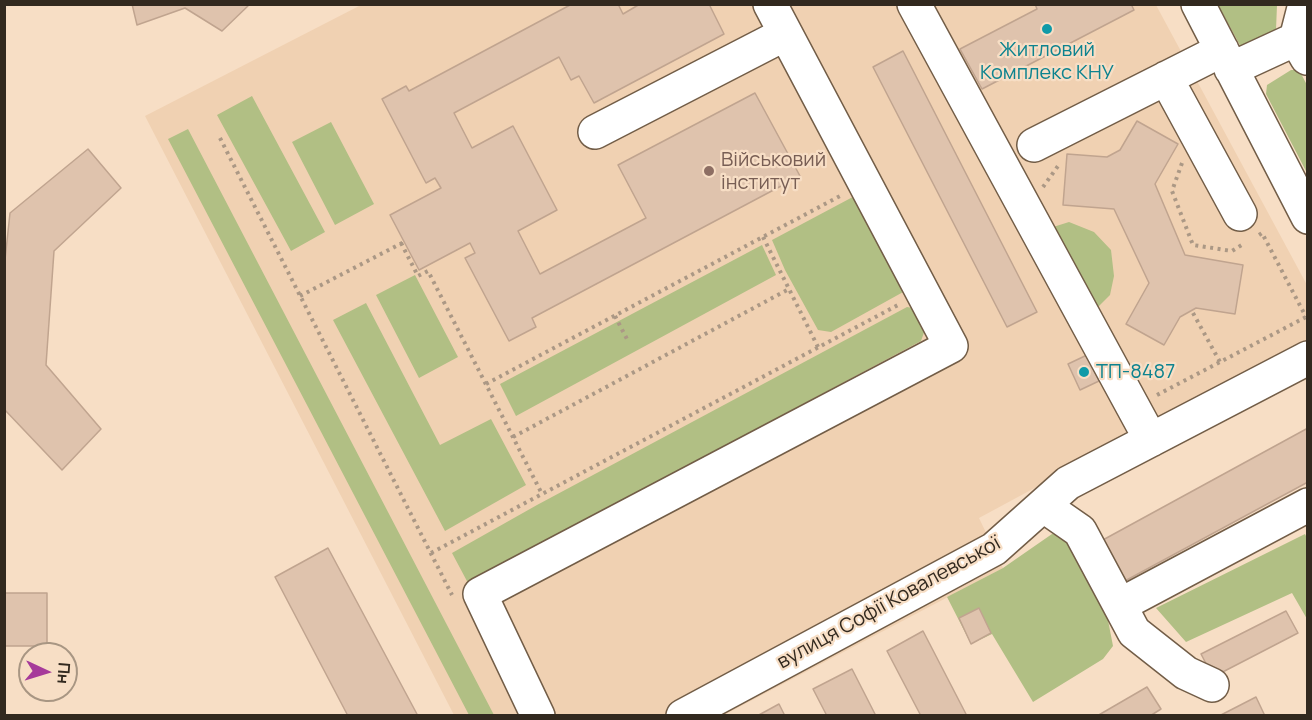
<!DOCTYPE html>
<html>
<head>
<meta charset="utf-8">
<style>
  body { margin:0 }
  #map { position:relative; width:1312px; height:720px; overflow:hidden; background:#f7dec5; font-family:Manrope,sans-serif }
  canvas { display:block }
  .frame { position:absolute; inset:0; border:6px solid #32291f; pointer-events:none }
  .north { position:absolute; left:18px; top:642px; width:60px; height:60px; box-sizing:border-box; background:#f7dec5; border:2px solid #a89683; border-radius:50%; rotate:94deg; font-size:16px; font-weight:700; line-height:24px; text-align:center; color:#32291f }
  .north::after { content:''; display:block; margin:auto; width:21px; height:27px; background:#a63a9a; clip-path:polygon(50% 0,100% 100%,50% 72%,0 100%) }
</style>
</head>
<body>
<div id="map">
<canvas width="1312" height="720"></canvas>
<div class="frame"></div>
<div class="north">Пн</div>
</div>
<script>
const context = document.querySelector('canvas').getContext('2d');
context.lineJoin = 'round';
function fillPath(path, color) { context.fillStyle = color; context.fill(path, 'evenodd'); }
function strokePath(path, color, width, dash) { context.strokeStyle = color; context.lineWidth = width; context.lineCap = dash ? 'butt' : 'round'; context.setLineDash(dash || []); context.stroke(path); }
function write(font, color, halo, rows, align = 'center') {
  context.font = font + ' Manrope,sans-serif'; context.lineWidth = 4.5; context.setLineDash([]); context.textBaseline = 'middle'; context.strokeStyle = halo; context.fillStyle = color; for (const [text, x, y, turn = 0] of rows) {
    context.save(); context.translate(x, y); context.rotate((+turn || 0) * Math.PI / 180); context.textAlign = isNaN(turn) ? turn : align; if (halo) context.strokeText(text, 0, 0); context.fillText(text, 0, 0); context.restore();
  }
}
fillPath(new Path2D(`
  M 361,5 L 1156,5 L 1307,285 L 1307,341 L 979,518 L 1003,568 L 724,715 L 454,715 L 145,116 Z`), '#f0d1b2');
fillPath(new Path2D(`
  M 1218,5 L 1277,5 L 1276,30 L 1242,49 Z
  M 1291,70 L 1299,70 L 1307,85 L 1307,173 L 1266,94 L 1267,85 Z
  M 252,96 L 325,232 L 291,251 L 217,115 Z
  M 331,122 L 374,204 L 335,225 L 292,142 Z
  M 188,129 L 494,715 L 469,715 L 168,139 Z
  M 864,191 L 914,286 L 831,332 L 818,330 L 785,270 L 772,240 Z
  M 1069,222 L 1094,232 L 1111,250 L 1114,276 L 1110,295 L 1094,311 L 1050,228 Z
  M 762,245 L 776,275 L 516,416 L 500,384 Z
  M 415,275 L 458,357 L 419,378 L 376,295 Z
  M 366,303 L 440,445 L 491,419 L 526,485 L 445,531 L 333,320 Z
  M 907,307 L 919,309 L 927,324 L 921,341 L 468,583 L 452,553 L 537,505 Z
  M 1052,534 L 1072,536 L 1107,615 L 1113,646 L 1103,659 L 1033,702 L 992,634 L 971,644 L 947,597 L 1003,568 Z
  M 1305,534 L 1308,540 L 1307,619 L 1292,593 L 1186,642 L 1156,608 Z`), '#b1bf84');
const building = new Path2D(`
  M 132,4 L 250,4 L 222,31 L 185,8 L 137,25 Z
  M 572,4 L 618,4 L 623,14 L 640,4 L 709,4 L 724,34 L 594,103 L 579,76 L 571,80 L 559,57 L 454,113 L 472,148 L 513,126 L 557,210 L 518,231 L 540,274 L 646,218 L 618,165 L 755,93 L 800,176 L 532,318 L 536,327 L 509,341 L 465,258 L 475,253 L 470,243 L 419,270 L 390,215 L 441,188 L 435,178 L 426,183 L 382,99 L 406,86 L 409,91 Z
  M 1035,4 L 1131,4 L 1134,10 L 982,89 L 960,49 L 1037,9 Z
  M 903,51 L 1037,312 L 1007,327 L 873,67 Z
  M 1137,121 L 1178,144 L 1155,184 L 1185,255 L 1243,265 L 1235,314 L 1196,308 L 1180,317 L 1164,345 L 1126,324 L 1149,283 L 1114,209 L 1063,205 L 1067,154 L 1107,157 L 1120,150 Z
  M 88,149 L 121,188 L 54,251 L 46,365 L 101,429 L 62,470 L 4,409 L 4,269 L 10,213 Z
  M 1087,355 L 1099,381 L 1080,390 L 1068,364 Z
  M 1308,428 L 1308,482 L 1123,582 L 1101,541 Z
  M 328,548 L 418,716 L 348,716 L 275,577 Z
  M 4,593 L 47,593 L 47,646 L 4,646 Z
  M 979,608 L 991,633 L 971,644 L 959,618 Z
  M 1286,611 L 1298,633 L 1213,677 L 1201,654 Z
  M 923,631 L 967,716 L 921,716 L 887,651 Z
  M 852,669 L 876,716 L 827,716 L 813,689 Z
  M 1147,687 L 1161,709 L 1150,716 L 1097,716 Z
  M 1256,697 L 1265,716 L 1219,716 Z
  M 779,704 L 785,716 L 757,716 Z`);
fillPath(building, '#dfc3ad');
strokePath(building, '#c0a48f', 1.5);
const minor = new Path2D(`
  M 914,4 L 1151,440
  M 1198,4 L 1308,217
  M 1305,4 L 1296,39 L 1307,58
  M 1231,69 L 1296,39
  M 1166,78 L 1240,214
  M 595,132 L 785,34
  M 1034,145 L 1222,50
  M 1044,506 L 1080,531 L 1134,632 L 1186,673 L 1212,685
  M 1120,605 L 1308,505
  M 538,716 L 480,594 L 951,346 L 770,4
  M 683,716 L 994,549 L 1068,483 L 1308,358`);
strokePath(minor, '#725d47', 36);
strokePath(new Path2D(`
  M 220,138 L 452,595
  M 1182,163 L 1172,191 L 1193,245 L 1232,251 L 1245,243
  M 1043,187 L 1058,166
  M 1259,235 L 1262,233 L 1306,317
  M 763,237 L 818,347
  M 401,243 L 418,276 L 428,271 L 542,494
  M 300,296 L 404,242
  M 1193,313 L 1220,362
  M 615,316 L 628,341
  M 486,384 L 840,196
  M 1157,395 L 1308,316
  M 513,437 L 789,289
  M 431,553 L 898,305`), '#ab9885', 4, [3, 4.5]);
strokePath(minor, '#fff', 33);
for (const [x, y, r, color] of [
  [1047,29,6,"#0f9aa8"],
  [709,171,6,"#8d6e63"],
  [1084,372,6,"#0f9aa8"]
]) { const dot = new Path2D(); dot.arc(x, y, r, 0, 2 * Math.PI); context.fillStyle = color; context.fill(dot); strokePath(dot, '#f7dec5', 2); }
write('20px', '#0d838f', '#f7dec5', [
  ["Житловий",1047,50],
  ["Комплекс КНУ",1047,73],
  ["ТП-8487",1096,372,"left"]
]);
write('20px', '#785e54', '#f7dec5', [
  ["Військовий",721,160],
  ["інститут",721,183]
], 'left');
write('20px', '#32291f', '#f7dec5', [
  ["вулиця Софії Ковалевської",889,603,-29]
]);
</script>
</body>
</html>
